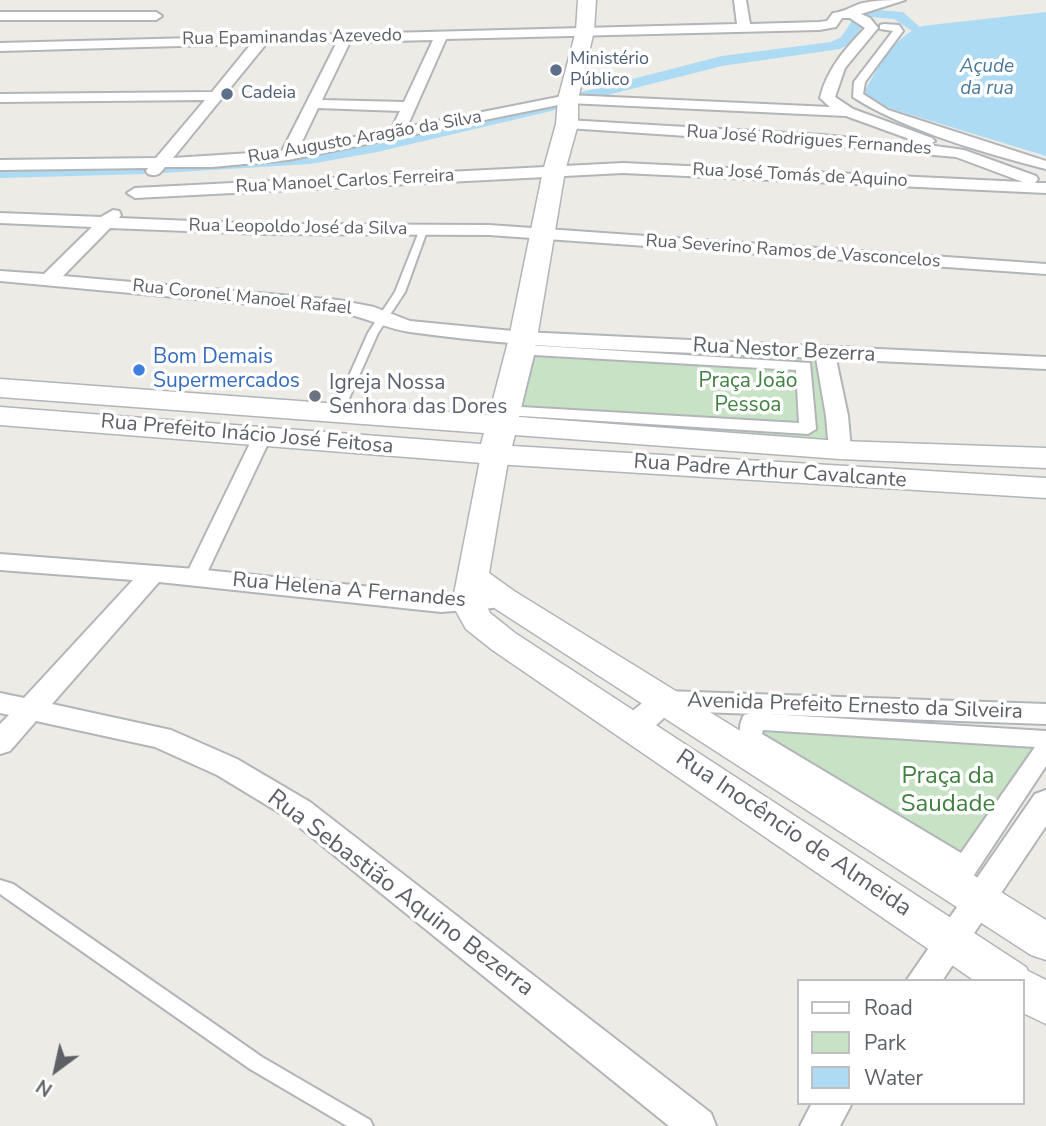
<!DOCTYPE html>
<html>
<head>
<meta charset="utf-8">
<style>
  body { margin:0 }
  #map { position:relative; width:1046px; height:1126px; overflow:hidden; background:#edebe5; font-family:"Nunito Sans",sans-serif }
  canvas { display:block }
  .legend { position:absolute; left:797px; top:979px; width:228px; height:126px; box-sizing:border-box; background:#fff; border:2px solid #bebfc1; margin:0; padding:9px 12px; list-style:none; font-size:21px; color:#5d6064 }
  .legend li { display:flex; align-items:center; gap:14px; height:35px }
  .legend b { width:35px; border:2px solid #bebfc1 }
  .north { position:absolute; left:21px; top:1035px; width:70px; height:70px; -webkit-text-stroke:5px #fff; paint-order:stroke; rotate:213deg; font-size:19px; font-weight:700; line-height:28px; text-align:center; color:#5d6064 }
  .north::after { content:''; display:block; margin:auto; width:24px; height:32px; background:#5d6064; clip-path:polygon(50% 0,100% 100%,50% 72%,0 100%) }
</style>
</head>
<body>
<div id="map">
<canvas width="1046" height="1126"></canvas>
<ul class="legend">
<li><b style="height:9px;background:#fff"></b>Road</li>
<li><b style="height:19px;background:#c7e2c5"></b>Park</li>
<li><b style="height:19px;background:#aedbf4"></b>Water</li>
</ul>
<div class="north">N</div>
</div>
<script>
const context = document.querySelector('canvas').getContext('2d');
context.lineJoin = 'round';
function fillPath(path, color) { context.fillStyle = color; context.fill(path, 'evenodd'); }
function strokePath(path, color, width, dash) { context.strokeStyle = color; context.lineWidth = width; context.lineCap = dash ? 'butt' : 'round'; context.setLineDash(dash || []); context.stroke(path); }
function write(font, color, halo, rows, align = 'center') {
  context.font = font + ' "Nunito Sans",sans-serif'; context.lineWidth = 7; context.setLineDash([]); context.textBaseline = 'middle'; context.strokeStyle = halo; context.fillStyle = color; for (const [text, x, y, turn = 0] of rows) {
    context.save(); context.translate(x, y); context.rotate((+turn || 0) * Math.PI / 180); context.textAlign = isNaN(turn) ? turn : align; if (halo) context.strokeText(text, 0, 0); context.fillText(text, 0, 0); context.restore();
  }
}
fillPath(new Path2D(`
  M 529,341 L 814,358 L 832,440 L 510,419 Z
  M 752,721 L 1046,739 L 1046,748 L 965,868 L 751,738 Z`), '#c7e2c5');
fillPath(new Path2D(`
  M 1046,12 L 1046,156 L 895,110 L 875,102 L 864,92 C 878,68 894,36 922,26 Z`), '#aedbf4');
fillPath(new Path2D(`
  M 864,9 L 903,12 L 922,29 L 915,33 L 894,19 L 859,16 L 859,10 Z
  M 857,20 L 864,24 L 851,43 L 840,49 L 722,66 L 584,101 L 576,96 L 578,93 L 722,56 L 831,42 L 841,37 L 852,21 Z
  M 554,100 L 560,101 L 562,105 L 560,109 L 377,152 L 310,164 L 163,173 L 155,170 L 147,174 L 0,178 L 0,168 L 147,164 L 155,167 L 163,163 L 310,154 L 377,142 Z`), '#aedbf4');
const service = new Path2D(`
  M 420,229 L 427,231 L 405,292 L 378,333 L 343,412 L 338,415 L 334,414 L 333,412 L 368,333 L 395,292 Z
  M 0,880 L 13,884 L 262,1057 L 370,1120 L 373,1126 L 347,1126 L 250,1069 L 0,894 Z`);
const pedestrian = new Path2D(`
  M 884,24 L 899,25 L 903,31 L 865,82 L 863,94 L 888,110 L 1046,161 L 1046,169 C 987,154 904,130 853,97 L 854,82 L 893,31 L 880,29 L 880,25 Z
  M 527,345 L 810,363 L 816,429 L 808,434 L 506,415 L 504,411 L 519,350 ZM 534,355 L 796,370 L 799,423 L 521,407 Z
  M 262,432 L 271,437 L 205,577 L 202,582 L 188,582 L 185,577 L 253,437 Z
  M 752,713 L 1046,731 L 1046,766 L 974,875 L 965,878 L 743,744 C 738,735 739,724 744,715 ZM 763,730 L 1035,747 L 961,853 L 762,734 Z`);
const minor = new Path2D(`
  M 734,0 L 746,0 L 750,24 L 819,22 L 827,21 L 833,13 C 843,12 849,8 859,4 C 873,0 890,0 905,0 L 861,14 L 870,18 L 878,28 L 845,68 L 835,97 L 853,109 L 932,138 L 935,141 L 928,145 L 964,150 L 1036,176 L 1038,179 L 1035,183 L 1046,183 L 1046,193 L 623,173 L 135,198 L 127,193 L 135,188 L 623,163 L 1023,182 L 956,157 L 822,145 L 567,128 L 560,124 L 567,120 L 822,135 L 926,145 L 846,116 L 568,103 L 288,160 L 212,167 L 165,167 C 160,174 157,177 148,174 L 146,171 L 148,168 L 0,170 L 0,160 L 156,158 L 205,100 L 0,102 L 0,94 L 212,92 L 251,44 L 0,51 L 0,43 L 737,24 ZM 842,18 L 850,18 L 865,28 C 845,49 827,69 820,98 L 830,107 L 568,95 L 407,127 L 446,39 L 819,30 L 836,27 ZM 433,40 L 404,102 L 322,100 L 350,42 ZM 337,42 L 282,151 L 173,158 L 266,44 ZM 318,108 L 400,111 L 391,130 L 299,148 Z
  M 0,12 L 156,12 L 162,16 L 156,20 L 0,20 Z
  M 113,210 L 119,211 L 121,215 L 119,218 L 264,224 L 489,225 L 1046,264 L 1046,274 L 489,235 L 264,234 L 110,228 L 63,276 L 338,300 L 374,307 L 410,321 L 523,332 L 1046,357 L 1046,369 L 836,359 L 848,416 L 851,450 L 848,455 L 832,455 L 829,450 L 826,416 L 816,358 C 681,351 544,351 410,332 C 387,329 363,316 338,312 L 0,281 L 0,271 L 44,274 L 92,227 L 0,223 L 0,213 L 101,217 Z
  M 0,554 L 195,569 L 441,594 L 484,593 L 493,596 L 497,602 L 493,608 L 441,612 L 159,582 L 52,704 L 171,730 L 237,759 L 310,802 L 711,1113 L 716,1126 L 669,1126 L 288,818 L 217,775 L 155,747 L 36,721 L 10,751 L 0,754 L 0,724 L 9,715 L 0,713 L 0,693 L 24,698 L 133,580 L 0,570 Z
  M 665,691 L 1046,704 L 1046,724 L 671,711 C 657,724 644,741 624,734 L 620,727 C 628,712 649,696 665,691 Z
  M 1046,790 L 1046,826 L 942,981 L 906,981 L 1035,794 Z
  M 812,1103 L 852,1103 L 840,1126 L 800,1126 Z`);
const tertiary = new Path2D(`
  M 495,446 L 505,449 L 509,455 L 489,573 L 514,591 L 1046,920 L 1046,960 L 1031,955 L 485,602 L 490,613 L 515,633 L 1026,967 L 1028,971 L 1046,980 L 1046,1024 L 1023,1013 L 1023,981 L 975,981 L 491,649 L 466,629 L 452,604 L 481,455 L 485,449 Z`);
const secondary = new Path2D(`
  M 578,0 L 596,0 L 594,31 L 578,99 L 578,124 L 565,171 L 537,338 L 519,417 L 840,441 L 1046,448 L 1046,468 L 840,459 L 515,435 L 512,446 L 1046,478 L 1046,498 L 495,464 L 0,425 L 0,407 L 481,444 L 484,433 L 0,397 L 0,379 L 489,415 L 509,338 L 543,171 L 556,124 L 558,99 L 576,31 Z`);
strokePath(service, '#b2b5b8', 4);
strokePath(pedestrian, '#b2b5b8', 4);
strokePath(minor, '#b2b5b8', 4);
strokePath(tertiary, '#b2b5b8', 3);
strokePath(secondary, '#b1b4b8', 3);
fillPath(service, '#fff');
fillPath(pedestrian, '#fff');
fillPath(minor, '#fff');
fillPath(tertiary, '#fff');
fillPath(secondary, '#fff');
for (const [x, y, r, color] of [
  [556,70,7,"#5c6f8a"],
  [227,94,7,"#5c6f8a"],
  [139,370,7,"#3f7fe0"],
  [315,396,7,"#6b7280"]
]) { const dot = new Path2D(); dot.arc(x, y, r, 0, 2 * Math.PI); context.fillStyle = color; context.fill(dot); strokePath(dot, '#fff', 2.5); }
write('18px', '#5d6064', '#fff', [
  ["Rua Epaminandas Azevedo",292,38,-1],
  ["Rua Augusto Aragão da Silva",365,138,-10],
  ["Rua José Rodrigues Fernandes",809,141,4],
  ["Rua José Tomás de Aquino",800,176,3],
  ["Rua Manoel Carlos Ferreira",345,182,-3],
  ["Rua Leopoldo José da Silva",298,228,1],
  ["Rua Severino Ramos de Vasconcelos",793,252,4],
  ["Rua Coronel Manoel Rafael",242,298,6]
]);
write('18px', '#4e5e75', '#fff', [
  ["Ministério",570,60],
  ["Público",570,81],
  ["Cadeia",241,94]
], 'left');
write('italic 19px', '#4a789c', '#fff', [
  ["Açude",987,67],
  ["da rua",987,89]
]);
write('21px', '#5d6064', '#fff', [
  ["Rua Nestor Bezerra",784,351,3],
  ["Rua Prefeito Inácio José Feitosa",247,435,5],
  ["Rua Padre Arthur Cavalcante",770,472,4],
  ["Rua Helena A Fernandes",349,591,5],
  ["Avenida Prefeito Ernesto da Silveira",855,707,2]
]);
write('21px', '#366cbe', '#fff', [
  ["Bom Demais",153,358],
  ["Supermercados",153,382]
], 'left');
write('21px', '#418040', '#fff', [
  ["Praça João",748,382],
  ["Pessoa",748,406]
]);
write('21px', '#5b616d', '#fff', [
  ["Igreja Nossa",329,384],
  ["Senhora das Dores",329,408]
], 'left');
write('24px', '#418040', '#fff', [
  ["Praça da",948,777],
  ["Saudade",948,805]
]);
write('24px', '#5d6064', '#fff', [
  ["Rua Inocêncio de Almeida",793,834,34],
  ["Rua Sebastião Aquino Bezerra",400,894,37]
]);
</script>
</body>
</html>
